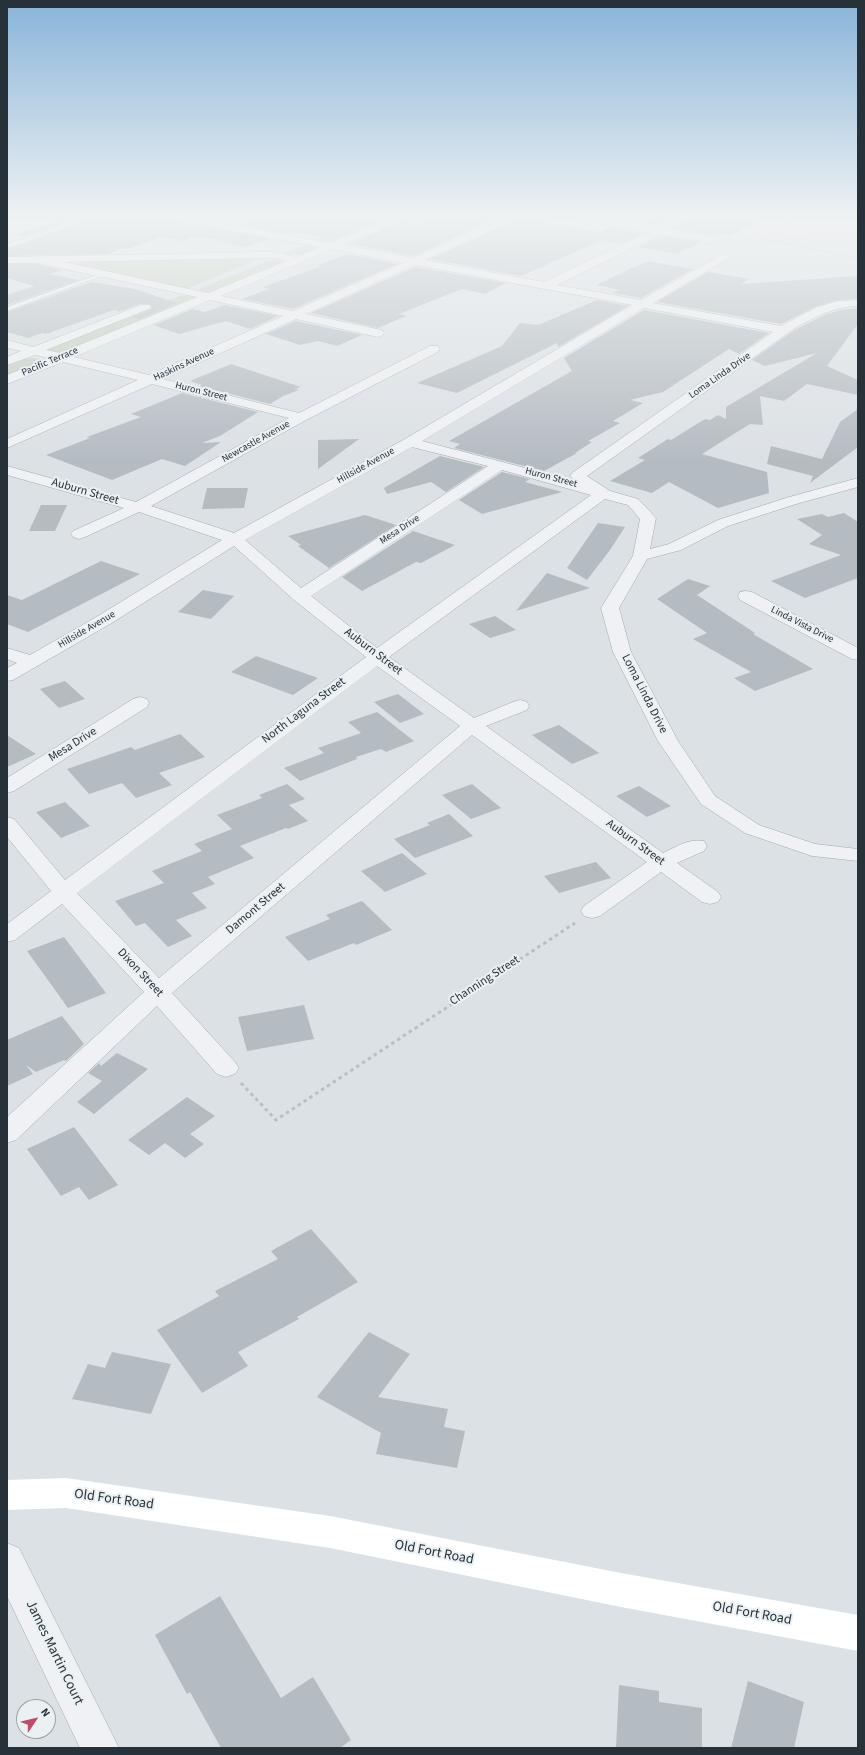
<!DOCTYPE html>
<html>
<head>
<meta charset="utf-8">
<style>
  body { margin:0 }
  #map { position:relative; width:865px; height:1755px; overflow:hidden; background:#dce1e5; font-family:"Source Sans 3",sans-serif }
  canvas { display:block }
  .frame { position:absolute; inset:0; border:8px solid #27313a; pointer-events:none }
  .north { position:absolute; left:16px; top:1699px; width:40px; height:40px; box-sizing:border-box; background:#ebf0f3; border:1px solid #9da4a9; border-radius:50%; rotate:55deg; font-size:11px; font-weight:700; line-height:16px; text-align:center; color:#27313a }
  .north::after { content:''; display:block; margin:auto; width:14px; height:18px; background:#c14b6b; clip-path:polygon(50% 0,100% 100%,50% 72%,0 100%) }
</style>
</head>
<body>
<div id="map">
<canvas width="865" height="1755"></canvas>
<div class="frame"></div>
<div class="north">N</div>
</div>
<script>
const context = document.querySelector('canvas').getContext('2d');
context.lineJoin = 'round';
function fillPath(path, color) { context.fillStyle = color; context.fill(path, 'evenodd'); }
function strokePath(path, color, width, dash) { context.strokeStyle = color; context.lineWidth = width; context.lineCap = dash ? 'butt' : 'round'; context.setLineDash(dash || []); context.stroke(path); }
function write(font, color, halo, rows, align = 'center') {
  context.font = font + ' "Source Sans 3",sans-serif'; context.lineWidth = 4; context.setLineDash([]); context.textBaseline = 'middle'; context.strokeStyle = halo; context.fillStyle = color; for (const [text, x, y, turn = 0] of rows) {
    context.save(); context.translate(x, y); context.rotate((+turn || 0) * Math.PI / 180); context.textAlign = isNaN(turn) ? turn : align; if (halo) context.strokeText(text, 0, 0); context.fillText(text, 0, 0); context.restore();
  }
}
fillPath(new Path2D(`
  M 377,216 L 400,216 L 336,242 L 327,243 L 320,242 L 319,239 Z
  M 311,245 L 320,248 L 304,255 L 287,254 L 286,252 L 303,246 Z
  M 247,258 L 254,261 L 185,290 L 72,265 L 79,262 Z
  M 275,260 L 282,261 L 282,263 L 212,293 L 205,293 L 198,289 L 268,261 Z
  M 187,295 L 195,297 L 196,300 L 68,352 L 58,354 L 49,351 L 49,348 L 179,296 Z
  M 33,358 L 41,360 L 41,363 L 7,378 L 7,366 L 24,359 Z`), '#c4cebe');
fillPath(new Path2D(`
  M 78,216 L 88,216 L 23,237 L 13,235 Z
  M 101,216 L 164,216 L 170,220 L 270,239 L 244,247 L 208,238 L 193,237 L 183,241 L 163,237 L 127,249 L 123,248 L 108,254 L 7,256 L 7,249 Z
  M 192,216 L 249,216 L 230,223 Z
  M 262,216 L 392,216 L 332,240 L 293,232 L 288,234 L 241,225 Z
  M 442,216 L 467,216 L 486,220 L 491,219 L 496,219 L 413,256 L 349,244 L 410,218 L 411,226 Z
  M 635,216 L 676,216 L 658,225 L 625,220 Z
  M 692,216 L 771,216 L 729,236 L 719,234 L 715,236 L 674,228 Z
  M 521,218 L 601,232 L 611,227 L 644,233 L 621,244 L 602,240 L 521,276 L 430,259 Z
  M 661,236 L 702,242 L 676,254 L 638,247 Z
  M 348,254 L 397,264 L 293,309 L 242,299 L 269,289 L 263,287 L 322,266 L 317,265 Z
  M 647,261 L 693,269 L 641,298 L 612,293 L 620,290 L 596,285 Z
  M 7,264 L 37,264 L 62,270 L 50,274 L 79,280 L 7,305 L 7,295 L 34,286 L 7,278 Z
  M 415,267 L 506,283 L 485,294 L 462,289 L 399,314 L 406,316 L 378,328 L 311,313 Z
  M 708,272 L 749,279 L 741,284 L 858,276 L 858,299 L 838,300 L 817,306 L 781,324 L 657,302 Z
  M 91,282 L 135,289 L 177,303 L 139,319 L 133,317 L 150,310 L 152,307 L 149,304 L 140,304 L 119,312 L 114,310 L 46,334 L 42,333 L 28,338 L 7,332 L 7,312 Z
  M 597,300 L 628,306 L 558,347 L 557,343 L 457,393 L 417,383 L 502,346 L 520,323 L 538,325 Z
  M 225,305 L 278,316 L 250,329 L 226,321 L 179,334 L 154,325 L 193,309 L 205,312 Z
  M 858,308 L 858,324 L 827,366 L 858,380 L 858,395 L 807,384 L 784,401 L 760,396 L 763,425 L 750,424 L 702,454 L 767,472 L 769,493 L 718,508 L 669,482 L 652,493 L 610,481 L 645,460 L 638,458 L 668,439 L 671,440 L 705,419 L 710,420 L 718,415 L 726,419 L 726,407 L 817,353 L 765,366 L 752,360 L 793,331 L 824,315 L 841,310 Z
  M 644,310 L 769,333 L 739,354 L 729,349 L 663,392 L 630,400 L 643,403 L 613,421 L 620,423 L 588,441 L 592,442 L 575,453 L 577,453 L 544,471 L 454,448 L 460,444 L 449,441 L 572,371 L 564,358 Z
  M 296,321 L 362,335 L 337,346 L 318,341 L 300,345 L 266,334 Z
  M 231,364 L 301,387 L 295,389 L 299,390 L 283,396 L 270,404 L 199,386 L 202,385 L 190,381 Z
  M 182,393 L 258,412 L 220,436 L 202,443 L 221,442 L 185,466 L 162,459 L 112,480 L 46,455 L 90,438 L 87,437 L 141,417 L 131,414 Z
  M 858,409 L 858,447 L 810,483 L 813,476 L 767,464 L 771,446 L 822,459 L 840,422 Z
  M 359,439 L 318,469 L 318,440 Z
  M 440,456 L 484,467 L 446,492 L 431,482 L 387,494 L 384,488 Z
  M 502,472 L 530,479 L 525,482 L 562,492 L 482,514 L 459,500 Z
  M 207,488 L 248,488 L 244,508 L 202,509 Z
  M 41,505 L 67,505 L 55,531 L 29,531 Z
  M 844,513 L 858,522 L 858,578 L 805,598 L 771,581 L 841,555 L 809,544 L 822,535 L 797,519 L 822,514 L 828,517 Z
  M 365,515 L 396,525 L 329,568 L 298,546 L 301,545 L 288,536 Z
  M 598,523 L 625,527 L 610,550 L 587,580 L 567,568 Z
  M 413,531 L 455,545 L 421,563 L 416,562 L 362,591 L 342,577 Z
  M 101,561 L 140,574 L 28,632 L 7,624 L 7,595 L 22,600 Z
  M 547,573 L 590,588 L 516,611 Z
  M 688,579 L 710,586 L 697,595 L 755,633 L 753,634 L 813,669 L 755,691 L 734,678 L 751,672 L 693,639 L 707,633 L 657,599 Z
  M 203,590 L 234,596 L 211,619 L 178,612 Z
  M 495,616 L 516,630 L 490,638 L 469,624 Z
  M 256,656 L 318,678 L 293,695 L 231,672 Z
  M 65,681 L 85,699 L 59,708 L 40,689 Z
  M 398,694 L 424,714 L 400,723 L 374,702 Z
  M 377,712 L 414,741 L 386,752 L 381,749 L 356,757 L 357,759 L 300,781 L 284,768 L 324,753 L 318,748 L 361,733 L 348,722 Z
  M 559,725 L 599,753 L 572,764 L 532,735 Z
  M 180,734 L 205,757 L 159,773 L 172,785 L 136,798 L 122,783 L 89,794 L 67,769 L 131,747 L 135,750 Z
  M 7,735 L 36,754 L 7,767 Z
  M 287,784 L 305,799 L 289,805 L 308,821 L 288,829 L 286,828 L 240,846 L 254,858 L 208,877 L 215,884 L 192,893 L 207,908 L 176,920 L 192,936 L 168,947 L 145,923 L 136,926 L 115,901 L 164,883 L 152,871 L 202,851 L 194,844 L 232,829 L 217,815 L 262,798 L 259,795 Z
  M 472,784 L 501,808 L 471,819 L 442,795 Z
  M 639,786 L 671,806 L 647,817 L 616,796 Z
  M 65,802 L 90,826 L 61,838 L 36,812 Z
  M 449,814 L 473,836 L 415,858 L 394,839 L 430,825 L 427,823 Z
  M 402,853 L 427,874 L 385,892 L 361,871 Z
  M 596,862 L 611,878 L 559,893 L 544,876 Z
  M 362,901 L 392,930 L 356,945 L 354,943 L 308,961 L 285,937 L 330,919 L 326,915 Z
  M 64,937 L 106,993 L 68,1008 L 27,951 Z
  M 304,1005 L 314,1039 L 247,1051 L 238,1017 Z
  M 62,1016 L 84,1044 L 66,1061 L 64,1060 L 36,1072 L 26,1065 L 33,1074 L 7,1086 L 7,1040 Z
  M 117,1053 L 148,1069 L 94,1114 L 77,1102 L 102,1081 L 88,1073 L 99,1063 L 101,1066 Z
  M 187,1097 L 215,1116 L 190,1134 L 204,1144 L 185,1158 L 165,1143 L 149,1155 L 128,1140 Z
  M 74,1127 L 118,1185 L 89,1200 L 79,1187 L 61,1196 L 27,1149 Z
  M 311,1229 L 358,1282 L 297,1317 L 299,1319 L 238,1352 L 248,1366 L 202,1393 L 157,1330 L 219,1296 L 215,1291 L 278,1259 L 271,1251 Z
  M 369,1332 L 410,1354 L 378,1397 L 448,1409 L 444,1427 L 465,1431 L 457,1468 L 376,1454 L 381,1433 L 317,1397 Z
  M 112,1352 L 171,1364 L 151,1414 L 72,1399 L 88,1364 L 105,1368 Z
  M 220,1596 L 281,1698 L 313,1677 L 351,1740 L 340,1748 L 221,1748 L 190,1692 L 187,1694 L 155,1635 Z
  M 748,1681 L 804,1702 L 794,1748 L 731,1748 Z
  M 619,1685 L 659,1691 L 659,1702 L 702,1708 L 702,1748 L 616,1748 Z`), '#b4bbc1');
const lane = new Path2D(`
  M 92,216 L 100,216 L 7,248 L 7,244 Z
  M 253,216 L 261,216 L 229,228 L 224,227 Z
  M 102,273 L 107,274 L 7,311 L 7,307 Z`);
const street = new Path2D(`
  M 165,216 L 185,216 L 330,243 L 396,216 L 409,216 L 408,218 L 343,245 L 413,258 L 507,216 L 520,216 L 519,218 L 425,260 L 544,282 L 649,232 L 571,219 L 566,216 L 588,216 L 658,227 L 679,216 L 691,216 L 670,229 L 714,237 L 715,239 L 714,241 L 710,242 L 661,234 L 557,285 L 641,300 L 725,253 L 730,256 L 729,258 L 653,303 L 781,326 L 817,307 L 838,301 L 858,300 L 858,306 C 833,307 814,317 792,330 L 587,476 L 610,491 L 638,499 L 656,518 L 650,549 L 669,544 L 718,520 L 786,498 L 858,478 L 858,487 L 796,504 L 728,526 L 681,550 L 647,559 L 619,608 L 631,652 L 678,741 L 715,796 L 759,825 L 815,844 L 858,849 L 858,861 L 812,856 L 745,833 L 701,804 L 658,741 L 613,652 L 601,608 L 633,556 L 640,519 L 628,505 L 605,499 L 389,657 L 474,718 L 513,702 L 520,700 L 527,702 L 529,706 L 527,710 L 486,726 L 663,853 C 676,847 689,838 704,841 L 707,846 L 704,851 L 677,863 L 718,892 L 721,897 L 718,902 L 710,904 L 702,902 L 661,872 L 600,916 L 592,918 L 584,916 L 581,911 L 584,906 L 647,862 L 472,735 L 172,993 L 235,1062 L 239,1068 L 235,1074 L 226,1077 L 217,1074 L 157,1006 L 16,1140 L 7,1143 L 7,1117 L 144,992 L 62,904 L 15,940 L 7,942 L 7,924 L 51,891 L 7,837 L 7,817 L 14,819 L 65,880 L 366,657 L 294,600 L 234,546 L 110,624 L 13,680 L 7,681 L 7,668 L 17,663 L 7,659 L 7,648 L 30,655 L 98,616 L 222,540 L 139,512 L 85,537 L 79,539 L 73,537 L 71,534 L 73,531 L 124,508 L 7,475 L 7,466 L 136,502 L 289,418 L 152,384 L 7,448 L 7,439 L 138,380 L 63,362 L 7,384 L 7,375 L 49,358 L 35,355 L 7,365 L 7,357 L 21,351 L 7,348 L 7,340 L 33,347 L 141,305 L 149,305 L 151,307 L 149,309 L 46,350 L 60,353 L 197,297 L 37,263 L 7,263 L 7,257 L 260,252 L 275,252 L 296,257 L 320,247 L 170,219 ZM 332,249 L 402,263 L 293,311 L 221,296 ZM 260,258 L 275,258 L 286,261 L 208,293 L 64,262 ZM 415,265 L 632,305 L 405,439 L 234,533 L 151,506 L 306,420 L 438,352 L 440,349 L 438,346 L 430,346 L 299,413 L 163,379 L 296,319 L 378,337 L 382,336 L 384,333 L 382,330 L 306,314 ZM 210,300 L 283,316 L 149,375 L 74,357 ZM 644,308 L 773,332 L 572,473 L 570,476 L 575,481 L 422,441 ZM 412,447 L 488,466 L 301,588 L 245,540 ZM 502,470 L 591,495 L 377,648 L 311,596 ZM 377,666 L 460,726 L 159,978 L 77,893 Z
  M 746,591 L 752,592 L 858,648 L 858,660 L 852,659 L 740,600 L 738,596 L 740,592 Z
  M 140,697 L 147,699 L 149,703 L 147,707 L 14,791 L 7,793 L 7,778 L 133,699 Z
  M 7,1543 L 19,1548 L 119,1748 L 80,1748 L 7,1596 Z`);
strokePath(lane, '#a2a9ae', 1);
strokePath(street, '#a2a9ae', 1);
strokePath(new Path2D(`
  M 762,238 L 858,259
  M 727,239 L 762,238 L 792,223 L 792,216
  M 777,240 L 858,235`), '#bbbfc4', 1.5, [1.5, 1.5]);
strokePath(new Path2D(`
  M 241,1083 L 276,1120 L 575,923`), '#bbbfc4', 3, [3.5, 3.5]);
fillPath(lane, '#eff1f4');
fillPath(street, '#eff1f4');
fillPath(new Path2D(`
  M 66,1478 L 330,1516 L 621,1573 L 858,1615 L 858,1651 L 621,1607 L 330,1548 L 66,1508 L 7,1510 L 7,1480 Z`), '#fff');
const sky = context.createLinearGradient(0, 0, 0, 462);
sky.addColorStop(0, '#89b4d9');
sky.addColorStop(0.47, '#eff2f3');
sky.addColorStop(1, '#eff2f300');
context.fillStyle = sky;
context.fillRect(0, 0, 865, 462);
write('10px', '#27313a', '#ebf0f3', [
  ["Pacific Terrace",50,362,-23],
  ["Haskins Avenue",184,365,-25],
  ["Loma Linda Drive",720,376,-35],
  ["Huron Street",201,392,14],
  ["Newcastle Avenue",256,442,-29],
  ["Hillside Avenue",366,466,-29],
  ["Huron Street",551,478,15],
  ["Mesa Drive",400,530,-33],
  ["Linda Vista Drive",802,625,27],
  ["Hillside Avenue",87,630,-30]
]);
write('12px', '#27313a', '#ebf0f3', [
  ["Auburn Street",85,492,16],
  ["Auburn Street",373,652,37],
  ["Loma Linda Drive",644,694,63],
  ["North Laguna Street",304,711,-37],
  ["Mesa Drive",73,745,-32],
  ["Auburn Street",635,843,36],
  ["Damont Street",256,909,-40],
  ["Dixon Street",140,973,47],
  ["Channing Street",485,981,-33]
]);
write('14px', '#27313a', '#ebf0f3', [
  ["Old Fort Road",114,1500,8],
  ["Old Fort Road",434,1553,11],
  ["Old Fort Road",752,1614,10],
  ["James Martin Court",54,1653,64]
]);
</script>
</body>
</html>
